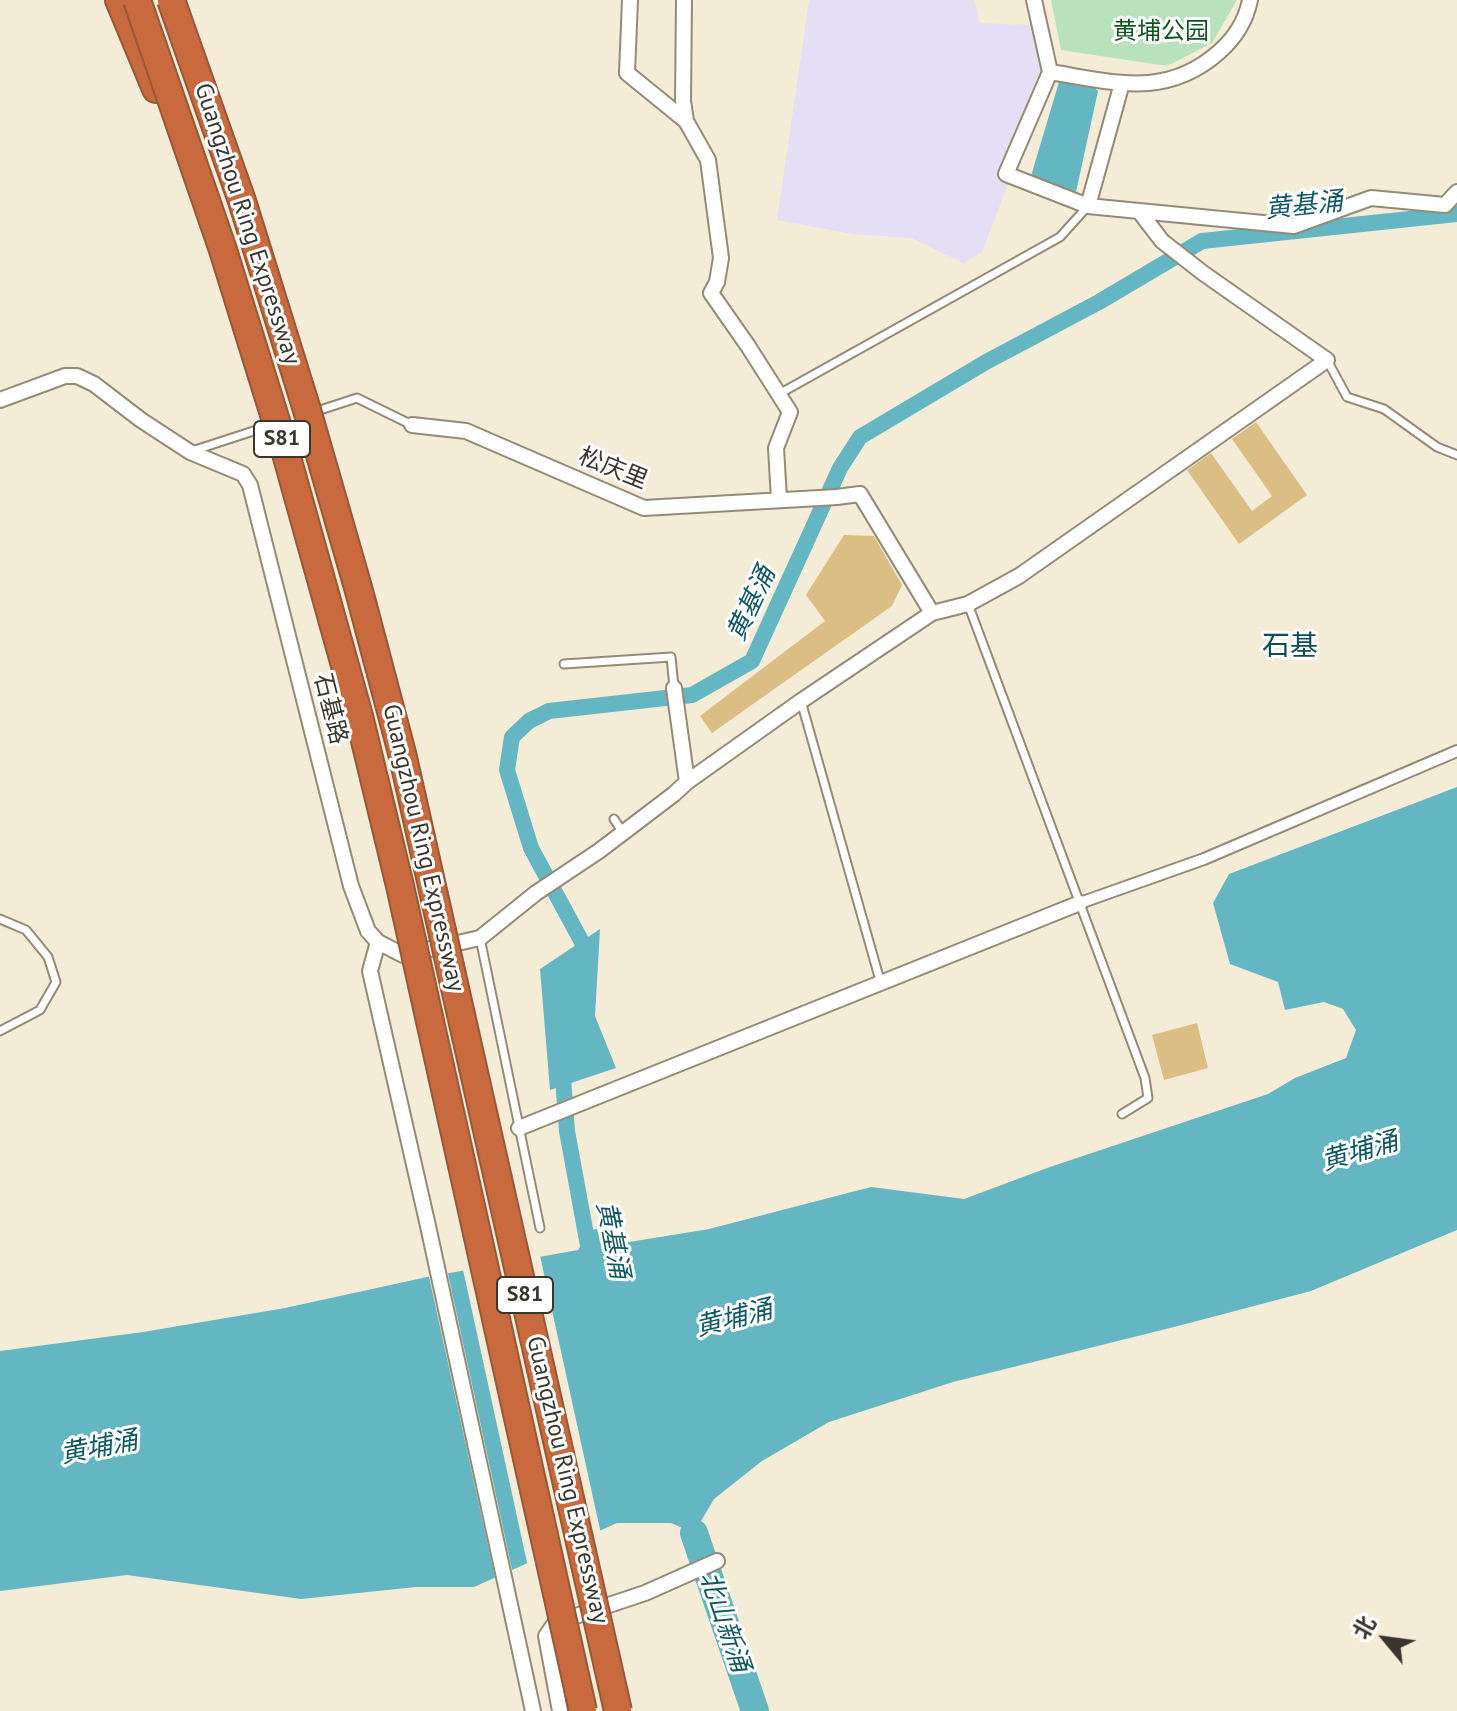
<!DOCTYPE html>
<html>
<head>
<meta charset="utf-8">
<style>
  body { margin:0 }
  #map { position:relative; width:1457px; height:1711px; overflow:hidden; background:#f5ecd8; font-family:"PT Sans","Noto Sans SC",sans-serif }
  canvas { display:block }
  .north { position:absolute; left:1345px; top:1599px; width:80px; height:80px; -webkit-text-stroke:6px #fff; paint-order:stroke; rotate:299deg; font-size:22px; font-weight:700; line-height:32px; text-align:center; color:#3a362e }
  .north::after { content:''; display:block; margin:auto; width:28px; height:36px; background:#3a362e; clip-path:polygon(50% 0,100% 100%,50% 72%,0 100%) }
</style>
</head>
<body>
<div id="map">
<canvas width="1457" height="1711"></canvas>
<div class="north">北</div>
</div>
<script>
const context = document.querySelector('canvas').getContext('2d');
context.lineJoin = 'round';
function fillPath(path, color) { context.fillStyle = color; context.fill(path, 'evenodd'); }
function strokePath(path, color, width, dash) { context.strokeStyle = color; context.lineWidth = width; context.lineCap = dash ? 'butt' : 'round'; context.setLineDash(dash || []); context.stroke(path); }
function write(font, color, halo, rows, align = 'center') {
  context.font = font + ' "PT Sans","Noto Sans SC",sans-serif'; context.lineWidth = 6; context.setLineDash([]); context.textBaseline = 'middle'; context.strokeStyle = halo; context.fillStyle = color; for (const [text, x, y, turn = 0] of rows) {
    context.save(); context.translate(x, y); context.rotate((+turn || 0) * Math.PI / 180); context.textAlign = isNaN(turn) ? turn : align; if (halo) context.strokeText(text, 0, 0); context.fillText(text, 0, 0); context.restore();
  }
}
fillPath(new Path2D(`
  M 809,0 L 974,0 L 980,23 L 1032,25 L 1047,84 L 982,252 L 963,263 L 912,238 L 852,234 L 777,220 Z`), '#e5dff5');
fillPath(new Path2D(`
  M 1051,0 L 1237,0 L 1212,43 L 1167,66 L 1061,50 Z`), '#b9e1bb');
fillPath(new Path2D(`
  M 1059,82 L 1093,86 L 1098,91 L 1076,192 L 1031,176 Z
  M 1457,787 L 1457,1230 L 1311,1291 L 1178,1326 L 953,1382 L 829,1422 L 762,1461 L 714,1499 L 694,1533 L 671,1523 L 617,1523 L 474,1587 L 416,1587 L 301,1599 L 127,1575 L 0,1591 L 0,1351 L 143,1332 L 285,1308 L 427,1277 L 578,1250 L 581,1245 L 582,1232 L 597,1229 L 600,1242 L 605,1246 L 709,1229 L 871,1187 L 964,1199 L 1047,1168 L 1268,1094 L 1295,1078 L 1346,1058 L 1356,1030 L 1343,1009 L 1324,1002 L 1285,1010 L 1278,982 L 1230,964 L 1213,903 L 1229,874 Z
  M 600,929 L 595,1016 L 616,1068 L 550,1090 L 540,969 Z`), '#63b6c2');
fillPath(new Path2D(`
  M 539,1251 L 601,1534 L 528,1567 L 462,1265 Z
  M 447,1269 L 513,1574 L 496,1582 L 428,1272 Z`), '#f5ecd8');
strokePath(new Path2D(`
  M 579,963 L 583,944 L 531,848 L 507,770 L 512,737 L 529,721 L 549,711 L 692,695 L 752,661 L 840,468 L 860,437 L 986,362 L 1099,302 L 1202,241 L 1457,214
  M 562,1065 L 567,1131 L 589,1251`), '#63b6c2', 16);
strokePath(new Path2D(`
  M 694,1533 L 755,1711`), '#63b6c2', 28);
fillPath(new Path2D(`
  M 1256,422 L 1307,495 L 1239,544 L 1187,470 L 1211,453 L 1252,511 L 1272,496 L 1232,439 Z
  M 844,535 L 874,536 L 902,585 L 892,606 L 712,733 L 700,716 L 825,621 L 806,595 Z
  M 1197,1023 L 1208,1068 L 1164,1080 L 1152,1035 Z`), '#dbbe84');
const service = new Path2D(`
  M 1327,360 L 1347,397 L 1384,409 L 1437,447 L 1457,455
  M 779,394 L 1060,237 L 1088,206
  M 314,412 L 357,398 L 412,425
  M 192,451 L 272,425
  M 968,604 L 1145,1078 L 1148,1098 L 1122,1114
  M 564,664 L 671,657 L 674,687
  M 801,701 L 881,984
  M 614,819 L 623,833
  M 0,919 L 26,930 L 48,957 L 56,982 L 40,1010 L 0,1031
  M 480,938 L 540,1228`);
const pedestrian = new Path2D(`
  M 1080,903 L 1204,859 L 1457,751`);
const minor = new Path2D(`
  M 630,0 L 627,73 L 686,121
  M 684,0 L 683,101 L 686,121 L 708,160 L 721,258 L 717,282 L 711,293 L 748,346 L 790,412 L 776,448 L 779,499
  M 1034,0 L 1050,72 C 1113,82 1166,99 1219,52 C 1235,38 1246,20 1250,0
  M 1088,206 L 1122,83
  M 1139,211 L 1294,226 L 1371,198 L 1445,205 L 1457,192
  M 0,400 L 65,376 L 77,376 L 94,384 L 141,420 L 190,452 L 243,474 L 250,485 L 351,886 L 368,931 L 378,942 L 403,955 L 480,938 L 536,893 L 599,851 L 674,794 L 687,782 L 801,701 L 932,613 L 968,604 L 1019,576 L 1327,360 L 1203,273 L 1162,241 L 1139,211 L 1088,206 L 1006,174 L 1050,72
  M 412,425 L 466,431 L 644,508 L 837,497 L 860,494 L 932,613
  M 674,688 L 687,782
  M 378,942 L 370,971 L 428,1226 L 533,1711
  M 519,1128 L 1080,903
  M 560,1711 L 546,1636 L 555,1623 L 645,1593 L 717,1561`);
const motorway = new Path2D(`
  M 119,0 L 156,89`);
strokePath(service, '#938a78', 11);
strokePath(pedestrian, '#938a78', 14);
strokePath(minor, '#938a78', 18);
strokePath(motorway, '#965838', 30);
strokePath(service, '#fff', 7);
strokePath(pedestrian, '#fff', 10);
strokePath(minor, '#fff', 14);
strokePath(motorway, '#c86a3d', 26);
const motorwayBridge = new Path2D(`
  M 137,0 L 223,250 L 285,450 L 359,716 L 400,886 L 583,1711
  M 171,0 L 242,201 L 307,410 L 359,591 L 402,753 L 618,1711`);
strokePath(motorwayBridge, '#965838', 30, []);
strokePath(motorwayBridge, '#c86a3d', 26);
for (const [x, y, w] of [
  [282,439,56],
  [525,1295,56]
]) { const box = new Path2D(); box.roundRect(x - w / 2, y - 18, w, 36, 6); context.fillStyle = '#fff'; context.fill(box); strokePath(box, '#3a362e', 2); }
write('bold 22px', '#3a362e', null, [
  ["S81",282,439],
  ["S81",525,1295]
]);
write('24px', '#0c561d', '#fff', [
  ["黄埔公园",1161,32]
]);
write('24px', '#3a362e', '#fff', [
  ["Guangzhou Ring Expressway",247,224,72],
  ["松庆里",613,469,22],
  ["石基路",330,709,76],
  ["Guangzhou Ring Expressway",423,848,77],
  ["Guangzhou Ring Expressway",567,1480,77]
]);
write('italic 26px', '#115962', '#fff', [
  ["黄基涌",1304,206,-6],
  ["黄基涌",752,604,-65],
  ["黄埔涌",1360,1152,-16],
  ["黄基涌",612,1240,79],
  ["黄埔涌",734,1319,-14],
  ["黄埔涌",99,1448,-11],
  ["北山新涌",724,1622,71]
]);
write('28px', '#0e4d50', '#fff', [
  ["石基",1290,647]
]);
</script>
</body>
</html>
